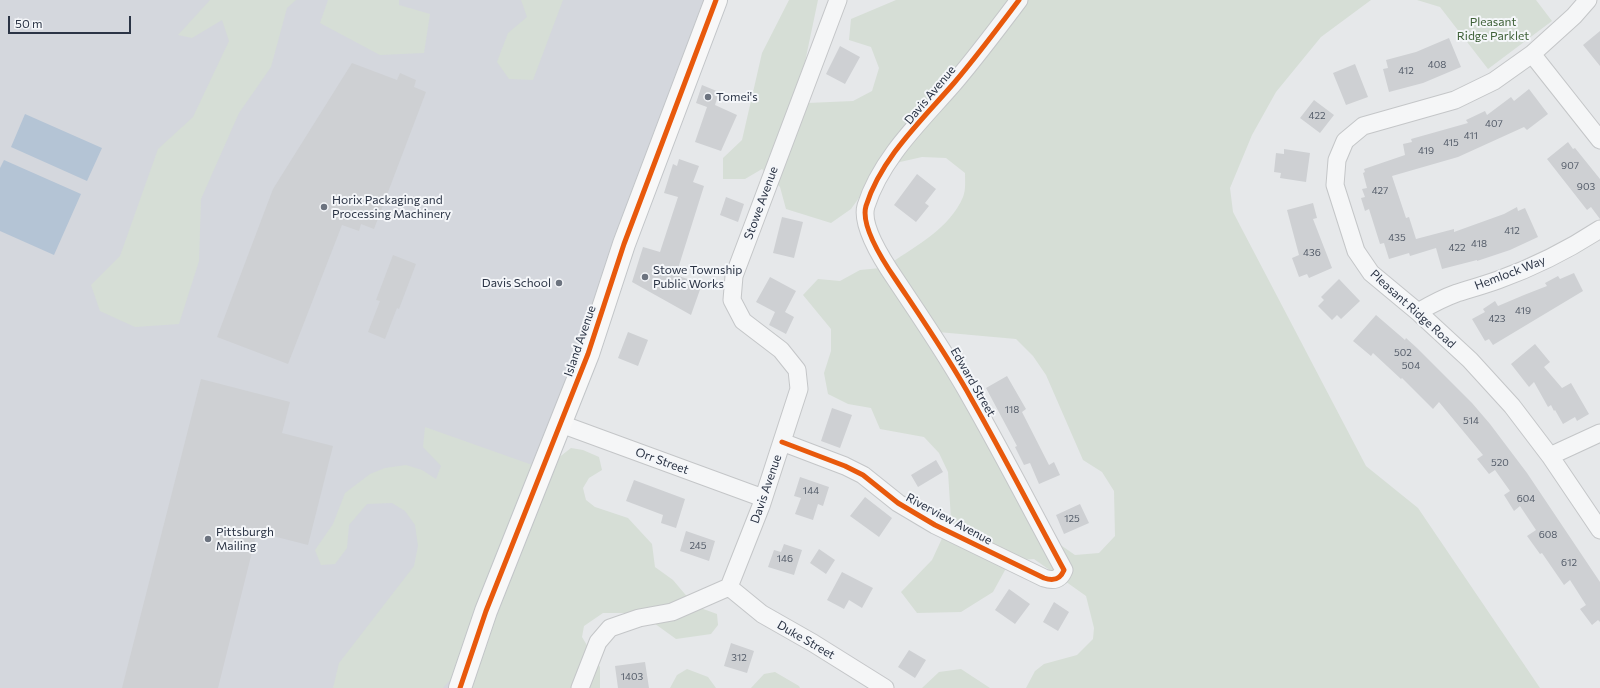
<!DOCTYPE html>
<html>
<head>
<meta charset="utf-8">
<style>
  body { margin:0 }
  #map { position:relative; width:1600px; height:688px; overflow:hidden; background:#e6e8ea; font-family:Commissioner,sans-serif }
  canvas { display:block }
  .scale { position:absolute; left:8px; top:16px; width:123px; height:18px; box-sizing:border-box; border:2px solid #2b3445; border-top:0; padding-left:5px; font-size:12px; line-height:14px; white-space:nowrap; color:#2b3445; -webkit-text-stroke:3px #f4f6f9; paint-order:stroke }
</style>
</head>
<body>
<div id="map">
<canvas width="1600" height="688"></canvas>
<div class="scale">50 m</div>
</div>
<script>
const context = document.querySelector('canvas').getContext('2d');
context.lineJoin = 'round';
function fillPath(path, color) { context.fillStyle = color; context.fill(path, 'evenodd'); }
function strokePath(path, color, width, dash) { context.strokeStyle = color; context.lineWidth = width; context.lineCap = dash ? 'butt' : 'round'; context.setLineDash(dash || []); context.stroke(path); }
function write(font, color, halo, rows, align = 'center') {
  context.font = font + ' Commissioner,sans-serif'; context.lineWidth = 4; context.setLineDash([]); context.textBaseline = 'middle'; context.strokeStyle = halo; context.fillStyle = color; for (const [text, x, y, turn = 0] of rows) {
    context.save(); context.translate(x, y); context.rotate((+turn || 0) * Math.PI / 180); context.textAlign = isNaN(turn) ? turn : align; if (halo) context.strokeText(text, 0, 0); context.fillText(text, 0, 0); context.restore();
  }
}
fillPath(new Path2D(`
  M 0,0 L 716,0 L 466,670 L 448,688 L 0,688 Z`), '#d4d7dd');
fillPath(new Path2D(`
  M 210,0 L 296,0 L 287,8 L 271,67 L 239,113 L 201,199 L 199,261 L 179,324 L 135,327 L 100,311 L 91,285 L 120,256 L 158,149 L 193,117 L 229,41 L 222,20 L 192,38 L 178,35 Z
  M 328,0 L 399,0 L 399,5 L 430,14 L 424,53 L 380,55 L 320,23 Z
  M 521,0 L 563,0 L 533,80 L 509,79 L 497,62 L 508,33 L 527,17 Z
  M 789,0 L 818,0 L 801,81 L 807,103 L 853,101 L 872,91 L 879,68 L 871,47 L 849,40 L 851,19 L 896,0 L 1371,0 L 1321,37 L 1276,92 L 1252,135 L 1230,188 L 1233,212 L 1366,466 L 1418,508 L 1540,688 L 1026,688 L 1035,671 L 1044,664 L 1077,655 L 1093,639 L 1094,628 L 1086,596 L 1034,559 L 1010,561 L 993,592 L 961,612 L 917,613 L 901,592 L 932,560 L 951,519 L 948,472 L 939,453 L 924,437 L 880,429 L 871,408 L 848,404 L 828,394 L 824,373 L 831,351 L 831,329 L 803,295 L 818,279 L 840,281 L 860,270 L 881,268 L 961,388 L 1040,538 L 1062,546 L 1075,555 L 1099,553 L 1115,536 L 1114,491 L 1102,472 L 1083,460 L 1046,375 L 1033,356 L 1016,339 L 938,332 L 891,263 C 917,245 950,228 963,197 C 966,190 965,180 965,173 L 946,158 L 922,157 L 900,162 L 879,170 L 851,209 L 831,223 L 786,209 L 780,187 L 762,169 L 745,179 L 723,179 L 723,158 L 742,140 L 762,53 Z
  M 1417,0 L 1536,0 L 1552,21 L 1488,69 L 1440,7 Z
  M 425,427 L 538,467 L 459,670 L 443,688 L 333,688 L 339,663 L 414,566 L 418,546 L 415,525 L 405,511 L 392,503 L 367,504 L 349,525 L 347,548 L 335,564 L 321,565 L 315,550 L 333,524 L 345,493 L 370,474 L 385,468 L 406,465 L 422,470 L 436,479 L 441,466 L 423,447 Z
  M 571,448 L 583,450 L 599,457 L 602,470 L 589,478 L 583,488 L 586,500 L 595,507 L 628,518 L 652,544 L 655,567 L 673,580 L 695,606 L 717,614 L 718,625 L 711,634 L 676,639 L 647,618 L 625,613 L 603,613 L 584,626 L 582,637 L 600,667 L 600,688 L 467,688 L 553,462 Z
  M 687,669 L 708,677 L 716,688 L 670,688 L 677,675 Z
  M 961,669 L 990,688 L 922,688 L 939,672 Z
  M 775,672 L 799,686 L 800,688 L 751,688 L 764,674 Z`), '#d6ded6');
fillPath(new Path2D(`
  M 25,114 L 102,148 L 87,181 L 11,147 Z
  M 4,160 L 81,194 L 54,255 L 0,231 L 0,168 Z`), '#b4c4d5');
fillPath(new Path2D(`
  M 1600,31 L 1600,66 L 1583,45 Z
  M 1449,38 L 1461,67 L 1423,83 L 1389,92 L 1383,69 L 1388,68 L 1386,60 L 1416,52 Z
  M 840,46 L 860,57 L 845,84 L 826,74 Z
  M 352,63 L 397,80 L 400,73 L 416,80 L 414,87 L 426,92 L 374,229 L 361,224 L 359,231 L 342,225 L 288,364 L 217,337 L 273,189 Z
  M 1355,64 L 1368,97 L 1346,105 L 1333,73 Z
  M 702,85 L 719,92 L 715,105 L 737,115 L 721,151 L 695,142 L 707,107 L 696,103 Z
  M 1529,89 L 1548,114 L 1527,130 L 1524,127 L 1458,157 L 1392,176 L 1406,218 L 1409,217 L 1416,239 L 1454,229 L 1454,232 L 1504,214 L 1517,207 L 1518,211 L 1525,208 L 1538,237 L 1510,250 L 1477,261 L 1477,260 L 1442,269 L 1436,248 L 1410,256 L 1409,253 L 1389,259 L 1384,243 L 1380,244 L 1369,209 L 1365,211 L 1361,198 L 1365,197 L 1362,189 L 1367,188 L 1363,173 L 1365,172 L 1364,169 L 1405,155 L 1403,144 L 1412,142 L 1411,139 L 1468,123 L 1466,120 L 1485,111 L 1487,115 L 1511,97 L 1514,101 Z
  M 1314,100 L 1334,115 L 1320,133 L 1300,118 Z
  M 1568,142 L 1573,149 L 1575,148 L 1600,179 L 1600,219 L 1591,207 L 1587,210 L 1547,159 Z
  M 1284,149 L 1310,153 L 1306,182 L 1280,178 L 1281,173 L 1274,172 L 1276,153 L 1284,154 Z
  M 679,159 L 699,166 L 693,182 L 704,186 L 676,275 L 702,284 L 691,315 L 632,282 L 643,247 L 660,252 L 678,197 L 664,193 L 673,164 L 677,166 Z
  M 917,174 L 936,189 L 925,203 L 929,206 L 916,222 L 894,205 Z
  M 726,197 L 744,204 L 738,222 L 720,215 Z
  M 1313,203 L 1317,218 L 1313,219 L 1332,268 L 1309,278 L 1307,274 L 1299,277 L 1292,258 L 1299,255 L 1287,210 Z
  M 782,217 L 803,222 L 794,258 L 773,253 Z
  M 393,255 L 416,264 L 399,309 L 397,308 L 385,339 L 368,332 L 380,301 L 376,300 Z
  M 1574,273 L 1583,291 L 1493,345 L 1489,339 L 1485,341 L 1472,319 L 1485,312 L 1483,309 L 1495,301 L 1498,306 L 1524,295 L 1547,286 L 1545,283 L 1558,276 L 1560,279 Z
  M 770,277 L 796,291 L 785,312 L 794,317 L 786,334 L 769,325 L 775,312 L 756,302 Z
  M 1339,279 L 1360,301 L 1341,319 L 1337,315 L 1332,320 L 1318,306 L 1324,300 L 1321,297 Z
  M 1376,315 L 1405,340 L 1406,338 L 1417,348 L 1472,403 L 1490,424 L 1527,473 L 1600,582 L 1600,622 L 1598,620 L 1592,625 L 1580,609 L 1586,605 L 1570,580 L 1564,585 L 1542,553 L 1540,554 L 1527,536 L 1536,530 L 1520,506 L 1514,511 L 1504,495 L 1510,491 L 1495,470 L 1489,474 L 1477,459 L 1483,455 L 1439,402 L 1433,409 L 1402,378 L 1401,379 L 1373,353 L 1371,356 L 1353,341 Z
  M 628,332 L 648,340 L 638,366 L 618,358 Z
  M 1535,344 L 1550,362 L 1544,367 L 1562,388 L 1571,383 L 1589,414 L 1577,421 L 1575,417 L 1563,424 L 1555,410 L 1554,411 L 1551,405 L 1548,407 L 1534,382 L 1529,387 L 1511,364 Z
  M 1007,376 L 1026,409 L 1022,412 L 1049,465 L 1054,462 L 1060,475 L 1039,484 L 1030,463 L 1024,465 L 1015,447 L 1017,446 L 986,388 Z
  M 201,379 L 290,402 L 282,433 L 333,446 L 308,545 L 257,532 L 218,688 L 122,688 Z
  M 832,408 L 852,415 L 840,448 L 821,441 Z
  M 936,460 L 943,472 L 918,487 L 911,475 Z
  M 800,477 L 829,487 L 823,506 L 818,504 L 813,520 L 795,514 L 801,498 L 794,496 Z
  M 634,480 L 685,499 L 676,528 L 661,523 L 663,515 L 626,501 Z
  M 865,497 L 892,518 L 879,537 L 850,516 Z
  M 1080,504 L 1089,523 L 1064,534 L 1056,515 Z
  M 686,531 L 715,541 L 709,561 L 680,551 Z
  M 784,544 L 802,550 L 794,575 L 768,567 L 774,550 L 781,552 Z
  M 819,549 L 835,560 L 826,574 L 810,563 Z
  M 842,572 L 873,588 L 862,608 L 849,600 L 844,609 L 827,600 Z
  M 1009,589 L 1030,604 L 1015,624 L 995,610 Z
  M 1054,602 L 1069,612 L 1058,631 L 1043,622 Z
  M 731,643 L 754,651 L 747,673 L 724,666 Z
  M 909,650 L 926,660 L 915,678 L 898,667 Z
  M 645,662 L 649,688 L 618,688 L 615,666 Z`), '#ced0d3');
const minor = new Path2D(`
  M 1588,0 L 1574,16 L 1532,54 L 1494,81 L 1455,100 L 1363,126 L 1345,141 L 1337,160 L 1335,185 L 1356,251 L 1371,273 L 1418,312 L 1470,360 L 1512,406 L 1550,456 L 1600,530
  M 1532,54 L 1600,140
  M 1418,312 C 1430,305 1443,298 1457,293 C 1470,289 1484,285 1498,280 C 1534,267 1568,250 1600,229
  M 561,424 L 763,498
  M 782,442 L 845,466 L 863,475 L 898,503 L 935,525 L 1044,578 C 1053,581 1060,580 1064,570 C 1033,513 1004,456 972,400 C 949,358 922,319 896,280 C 885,264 860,226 866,206 C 881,158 922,120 954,83 C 977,56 998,28 1019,0
  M 1550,456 L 1600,433
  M 729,587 L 761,506 L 799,389 L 797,370 L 781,350 L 743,321 L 732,300 L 734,276 L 838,0
  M 729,587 L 762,614 L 813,643 L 885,688
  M 580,688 L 598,642 L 610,628 L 639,618 L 672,612 L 729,587`);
const primary = new Path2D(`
  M 460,688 L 486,611 L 588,354 L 624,244 L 716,0`);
strokePath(minor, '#c4c6c8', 19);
strokePath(primary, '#c2c5c8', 24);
strokePath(minor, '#f5f6f7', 17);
strokePath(primary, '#f8f8f8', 22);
strokePath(new Path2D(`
  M 782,442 L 845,466 L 863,475 L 898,503 L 935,525 L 1044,578 C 1053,581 1060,580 1064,570 C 1033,513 1004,456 972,400 C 949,358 922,319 896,280 C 885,264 860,226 866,206 C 881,158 922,120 954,83 C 977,56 998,28 1019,0
  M 460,688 L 486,611 L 588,354 L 624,244 L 716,0`), '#e8590c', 5);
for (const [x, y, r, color] of [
  [708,97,4,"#6c737f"],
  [324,207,4,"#6c737f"],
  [645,277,4,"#6c737f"],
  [559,283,4,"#6c737f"],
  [208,539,4,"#6c737f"]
]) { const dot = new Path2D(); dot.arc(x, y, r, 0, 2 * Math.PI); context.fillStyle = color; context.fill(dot); strokePath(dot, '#f4f6f9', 1.5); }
write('10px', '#545c69', null, [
  ["408",1437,65],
  ["412",1406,71],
  ["422",1317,116],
  ["407",1494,124],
  ["411",1471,136],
  ["415",1451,143],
  ["419",1426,151],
  ["907",1570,166],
  ["903",1586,187],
  ["427",1380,191],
  ["412",1512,231],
  ["435",1397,238],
  ["418",1479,244],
  ["422",1457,248],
  ["436",1312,253],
  ["419",1523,311],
  ["423",1497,319],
  ["502",1403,353],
  ["504",1411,366],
  ["118",1012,410],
  ["514",1471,421],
  ["520",1500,463],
  ["144",811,491],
  ["604",1526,499],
  ["125",1072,519],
  ["608",1548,535],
  ["245",698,546],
  ["146",785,559],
  ["612",1569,563],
  ["312",739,658],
  ["1403",632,677]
]);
write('12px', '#3f6138', '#f4f6f9', [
  ["Pleasant",1493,22],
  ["Ridge Parklet",1493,36]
]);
write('12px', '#2b3445', '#f4f6f9', [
  ["Davis Avenue",930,95,-50],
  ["Stowe Avenue",761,203,-70],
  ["Hemlock Way",1510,273,-21],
  ["Pleasant Ridge Road",1413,309,42],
  ["Island Avenue",580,341,-71],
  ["Edward Street",973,382,60],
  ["Orr Street",662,461,20],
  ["Davis Avenue",766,489,-71],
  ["Riverview Avenue",949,519,28],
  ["Duke Street",806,640,30]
]);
write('12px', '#2b3445', '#f4f6f9', [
  ["Tomei's",716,97],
  ["Horix Packaging and",332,200],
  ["Processing Machinery",332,214],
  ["Stowe Township",653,270],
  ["Public Works",653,284],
  ["Davis School",551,283,"right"],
  ["Pittsburgh",216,532],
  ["Mailing",216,546]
], 'left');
</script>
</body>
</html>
